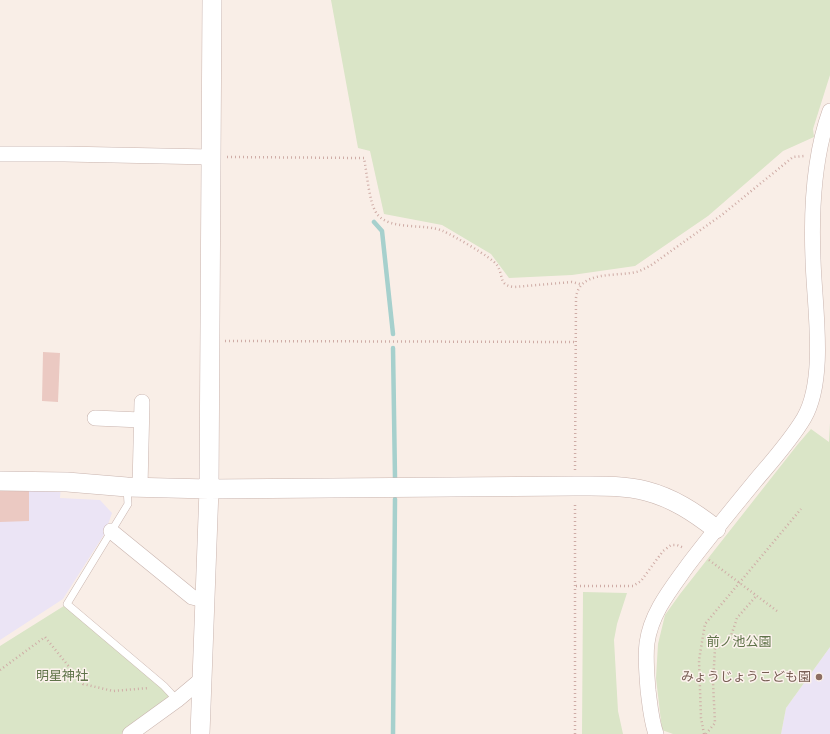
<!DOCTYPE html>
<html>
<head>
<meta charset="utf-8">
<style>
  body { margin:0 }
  canvas { display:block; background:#f9eee7 }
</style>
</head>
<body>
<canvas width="830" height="734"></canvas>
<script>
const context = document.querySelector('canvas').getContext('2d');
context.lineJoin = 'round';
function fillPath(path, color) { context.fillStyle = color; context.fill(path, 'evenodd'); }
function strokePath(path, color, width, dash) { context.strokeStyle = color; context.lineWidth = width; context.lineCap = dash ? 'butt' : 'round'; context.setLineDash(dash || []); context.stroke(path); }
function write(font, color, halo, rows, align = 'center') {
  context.font = font + ' Cabin,"Noto Sans JP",sans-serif'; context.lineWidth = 3; context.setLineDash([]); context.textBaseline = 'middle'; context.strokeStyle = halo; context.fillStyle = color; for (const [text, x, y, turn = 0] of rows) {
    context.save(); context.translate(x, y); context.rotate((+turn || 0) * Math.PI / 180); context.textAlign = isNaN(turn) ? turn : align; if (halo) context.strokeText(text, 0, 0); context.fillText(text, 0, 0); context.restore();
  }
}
fillPath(new Path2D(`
  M 0,486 L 61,486 L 60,498 L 100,500 L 112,513 L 105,533 L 63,599 L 0,640 Z
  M 830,647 L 830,734 L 781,734 L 786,708 Z`), '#ebe4f5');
fillPath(new Path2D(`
  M 331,0 L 830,0 L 830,75 L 813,129 L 814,137 L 783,151 L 708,216 L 635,266 L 572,275 L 509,278 L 491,254 L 442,225 L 384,214 L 370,151 L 358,148 Z
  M 830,423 L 830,647 L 786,708 L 781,734 L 673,734 L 662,730 L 656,678 L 658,644 L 665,615 L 680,594 L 798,444 L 811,429 L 829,442 Z
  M 583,592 L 627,593 L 617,624 L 614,640 L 618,711 L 623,734 L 582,734 Z
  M 67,604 L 177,700 L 130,734 L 0,734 L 0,646 Z`), '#dae5c7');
strokePath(new Path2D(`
  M 374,222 L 382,231 L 393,334
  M 393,348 L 395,478
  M 393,734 L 395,499`), '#a6d0cd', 4.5);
fillPath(new Path2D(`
  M 43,352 L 60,353 L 58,402 L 42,401 Z
  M 0,491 L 29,491 L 29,521 L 0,522 Z`), '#ebc9c2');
const service = new Path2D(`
  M 127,488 L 128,504 L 67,604 L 164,686 L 177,700`);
const minor = new Path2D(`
  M 0,154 L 64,154 L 211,157
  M 95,418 L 141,420
  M 140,487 L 142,402
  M 111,531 L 192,597 L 204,600
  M 130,734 L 177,700 L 202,679
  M 656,734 C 651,720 650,705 648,690 C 647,675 645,658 647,643 C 651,613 671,589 688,565 C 710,536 733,508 756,480 C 773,460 791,440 804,418 C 827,378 814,304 813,259 C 811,210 813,158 830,111`);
const tertiary = new Path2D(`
  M 0,481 L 67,482 L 127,487 L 209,489 L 575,486 C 599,486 623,485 646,491 C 673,498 694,512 716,529
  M 200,734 L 209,489 L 212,0`);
strokePath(service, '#c9b4ae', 8);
strokePath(minor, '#c9b4ae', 16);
strokePath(tertiary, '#c9b4ae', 20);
strokePath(new Path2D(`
  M 227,157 L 364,158 C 367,173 369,203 377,214 C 390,231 425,223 443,231 C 454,236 491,257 497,265 C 504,276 498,285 514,287 L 572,282 L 580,284
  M 225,341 L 576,342
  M 575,470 L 576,298 C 579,270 615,277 636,272 C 641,271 645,268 650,266 L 723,214 L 793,157 L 804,156
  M 709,560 L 777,611
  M 576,586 L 633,586 L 641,581 L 663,551 L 671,545 L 677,545 L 684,548
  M 0,670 L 45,637 L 83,684 L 113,691 L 149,688
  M 575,734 L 575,503
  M 704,734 L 701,718 L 699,660 L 705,624 L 801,509
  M 706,734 L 715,723 L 713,682 L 715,649 L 729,642 L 737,618 L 757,595`), '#cfaca6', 2.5, [1, 3]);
strokePath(service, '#fff', 7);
strokePath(minor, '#fff', 15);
strokePath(tertiary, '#fff', 19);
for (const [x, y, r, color] of [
  [819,677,4,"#8d6e63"]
]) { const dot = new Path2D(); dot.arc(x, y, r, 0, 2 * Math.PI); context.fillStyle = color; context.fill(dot); strokePath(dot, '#fcf2ed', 1.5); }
write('13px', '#5f7349', '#fcf2ed', [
  ["前ノ池公園",739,642],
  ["明星神社",62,676]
]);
write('13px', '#785e54', '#fcf2ed', [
  ["みょうじょうこども園",811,677]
], 'right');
</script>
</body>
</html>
